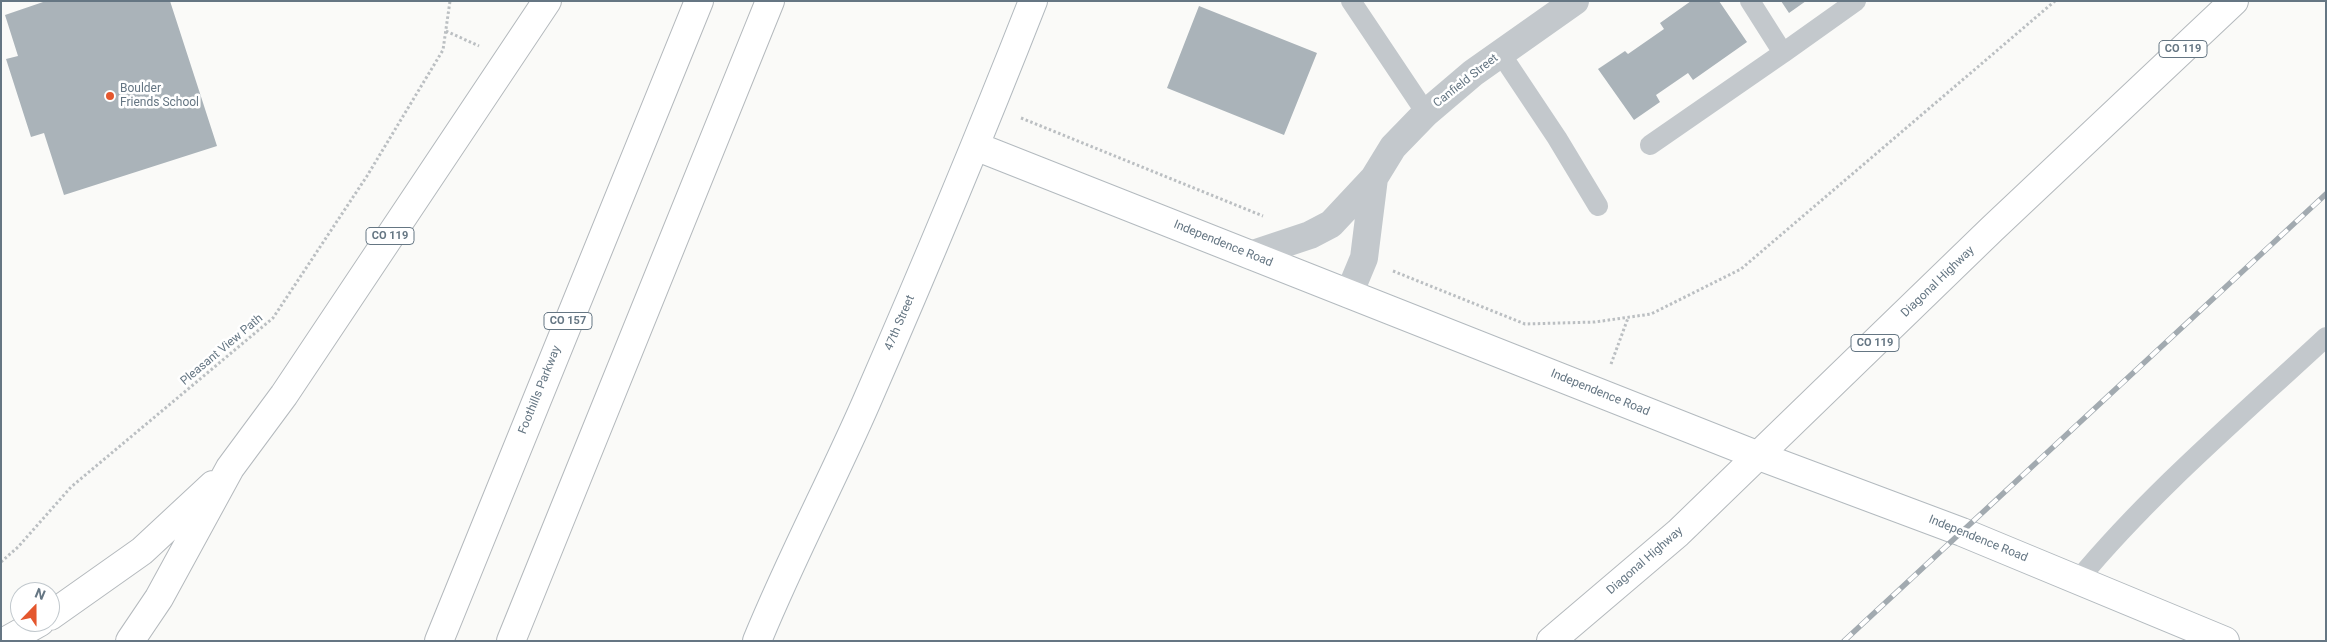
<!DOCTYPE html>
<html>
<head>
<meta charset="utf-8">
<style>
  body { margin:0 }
  #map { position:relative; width:2327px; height:642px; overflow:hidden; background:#fafaf8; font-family:Roboto,sans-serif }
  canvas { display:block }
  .frame { position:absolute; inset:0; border:2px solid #657683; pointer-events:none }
  .north { position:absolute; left:10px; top:582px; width:50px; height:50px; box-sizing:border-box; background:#fff; border:1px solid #c1c8cd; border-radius:50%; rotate:22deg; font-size:14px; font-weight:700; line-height:20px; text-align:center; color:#657683 }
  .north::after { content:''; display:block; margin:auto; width:18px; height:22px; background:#e4572e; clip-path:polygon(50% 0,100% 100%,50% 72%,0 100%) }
</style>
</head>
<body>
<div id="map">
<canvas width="2327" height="642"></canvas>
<div class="frame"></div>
<div class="north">N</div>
</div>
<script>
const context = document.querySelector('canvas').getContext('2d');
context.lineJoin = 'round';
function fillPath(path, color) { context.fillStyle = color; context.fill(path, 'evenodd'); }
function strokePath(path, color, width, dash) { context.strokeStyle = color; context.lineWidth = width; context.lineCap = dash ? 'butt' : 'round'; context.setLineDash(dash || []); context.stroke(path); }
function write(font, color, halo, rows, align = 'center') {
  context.font = font + ' Roboto,sans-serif'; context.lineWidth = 5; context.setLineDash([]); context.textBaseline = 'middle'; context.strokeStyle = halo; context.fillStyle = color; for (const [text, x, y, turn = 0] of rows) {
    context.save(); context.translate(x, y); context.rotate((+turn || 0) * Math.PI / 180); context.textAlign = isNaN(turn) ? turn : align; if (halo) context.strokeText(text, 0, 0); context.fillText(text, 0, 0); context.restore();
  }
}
fillPath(new Path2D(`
  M 46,1 L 170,1 L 217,146 L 64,195 L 44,133 L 31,137 L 6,59 L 18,56 L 5,15 Z
  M 1691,1 L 1719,1 L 1747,42 L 1693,80 L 1688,73 L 1656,95 L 1660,102 L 1634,120 L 1598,69 L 1625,51 L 1628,54 L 1664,29 L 1660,23 Z
  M 1781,1 L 1806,1 L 1789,13 Z
  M 1199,6 L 1317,53 L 1284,135 L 1167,88 Z`), '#aab3b9');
const secondary = new Path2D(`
  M 975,146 L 1759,456 L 1962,532 L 2225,641
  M 757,641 C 790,560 831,483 866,403 C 924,270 980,136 1033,1`);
const highway = new Path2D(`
  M 50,616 L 142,551 L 213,485
  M 6,641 L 40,622
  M 130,641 L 159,598 L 230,468 L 284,395 L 547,1
  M 439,641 L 699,1
  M 511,641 L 770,1
  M 1551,641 L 1678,533 L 1992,229 L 2234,1`);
strokePath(secondary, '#b3babf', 30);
strokePath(highway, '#b4b9bd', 30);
strokePath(new Path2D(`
  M 446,31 L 479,46
  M 1021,118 L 1263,216
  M 1393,271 L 1525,324 L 1595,322 L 1651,314 L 1741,269 L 2055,1
  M 1611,364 L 1628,318
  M 1,562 L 18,547 L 71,487 L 273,318 L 367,176 L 443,50 L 450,1`), '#bbbfc2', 3, [2.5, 2.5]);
strokePath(new Path2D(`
  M 1351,1 L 1426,113
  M 1783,53 L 1856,1
  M 1501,54 L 1557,138 L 1598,206
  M 1650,145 L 1783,53 L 1750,1
  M 2078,580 C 2152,491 2241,416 2326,337`), '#c3c8cc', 20);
strokePath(new Path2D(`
  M 1250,255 L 1310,235 L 1331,224 L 1374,178
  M 1349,294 L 1364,258 L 1374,178 L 1393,147 L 1426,113 L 1473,73 L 1575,1`), '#c3c8cc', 28);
strokePath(secondary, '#fff', 28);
strokePath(highway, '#fff', 28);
const rail = new Path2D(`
  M 1844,641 L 2326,194`);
strokePath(rail, '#a2aab0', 5.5);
strokePath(rail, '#fff', 4, [11]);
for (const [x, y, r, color] of [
  [110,96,5,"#e4572e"]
]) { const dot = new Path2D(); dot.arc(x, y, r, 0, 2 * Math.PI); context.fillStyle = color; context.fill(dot); strokePath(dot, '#fff', 2); }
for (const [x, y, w] of [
  [2183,49,48],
  [390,236,48],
  [568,321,48],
  [1875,343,48]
]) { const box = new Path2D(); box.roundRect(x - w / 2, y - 8.5, w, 17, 4); context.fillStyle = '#fff'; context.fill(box); strokePath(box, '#657683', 1); }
write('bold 11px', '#657683', null, [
  ["CO 119",2183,49],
  ["CO 119",390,236],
  ["CO 157",568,321],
  ["CO 119",1875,343]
]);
write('12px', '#657683', '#fff', [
  ["Canfield Street",1466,81,-38],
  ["Independence Road",1223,244,22],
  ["Diagonal Highway",1938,282,-44],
  ["47th Street",900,323,-67],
  ["Pleasant View Path",222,350,-40],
  ["Foothills Parkway",540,390,-68],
  ["Independence Road",1600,393,22],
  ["Independence Road",1978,539,22],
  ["Diagonal Highway",1645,561,-41]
]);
write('12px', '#657683', '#fff', [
  ["Boulder",120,89],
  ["Friends School",120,103]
], 'left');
</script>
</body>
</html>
